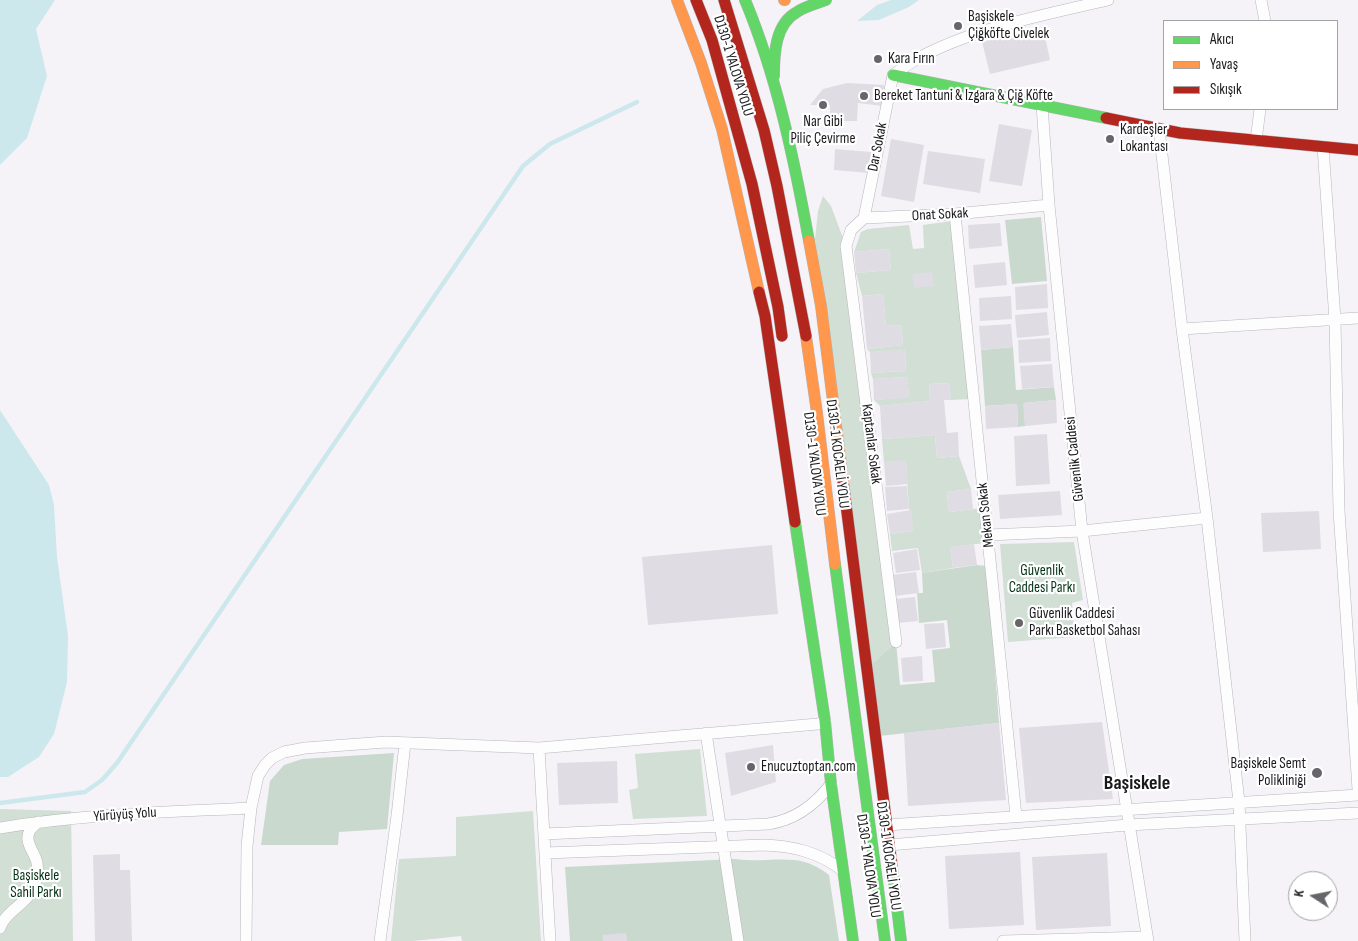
<!DOCTYPE html>
<html>
<head>
<meta charset="utf-8">
<style>
  body { margin:0 }
  #map { position:relative; width:1358px; height:941px; overflow:hidden; background:#f5f3f8; font-family:"Sofia Sans Condensed",sans-serif }
  canvas { display:block }
  .legend { position:absolute; left:1163px; top:20px; width:175px; height:90px; box-sizing:border-box; background:#fff; border:1px solid #a3a3a4; margin:0; padding:6px 9px; list-style:none; font-size:15px; color:#1a191c }
  .legend li { display:flex; align-items:center; gap:10px; height:25px }
  .legend b { width:25px; border:1px solid #a3a3a4 }
  .north { position:absolute; left:1288px; top:871px; width:50px; height:50px; box-sizing:border-box; background:#fff; border:1px solid #a3a3a4; border-radius:50%; rotate:281deg; font-size:14px; font-weight:700; line-height:20px; text-align:center; color:#1a191c }
  .north::after { content:''; display:block; margin:auto; width:18px; height:22px; background:#676569; clip-path:polygon(50% 0,100% 100%,50% 72%,0 100%) }
</style>
</head>
<body>
<div id="map">
<canvas width="1358" height="941"></canvas>
<ul class="legend">
<li><b style="height:6px;background:#63d668"></b>Akıcı</li>
<li><b style="height:6px;background:#ff974d"></b>Yavaş</li>
<li><b style="height:6px;background:#b3261e"></b>Sıkışık</li>
</ul>
<div class="north">K</div>
</div>
<script>
const context = document.querySelector('canvas').getContext('2d');
context.lineJoin = 'round';
function fillPath(path, color) { context.fillStyle = color; context.fill(path, 'evenodd'); }
function strokePath(path, color, width, dash) { context.strokeStyle = color; context.lineWidth = width; context.lineCap = dash ? 'butt' : 'round'; context.setLineDash(dash || []); context.stroke(path); }
function write(font, color, halo, rows, align = 'center') {
  context.font = font + ' "Sofia Sans Condensed",sans-serif'; context.lineWidth = 4.5; context.setLineDash([]); context.textBaseline = 'middle'; context.strokeStyle = halo; context.fillStyle = color; for (const [text, x, y, turn = 0] of rows) {
    context.save(); context.translate(x, y); context.rotate((+turn || 0) * Math.PI / 180); context.textAlign = isNaN(turn) ? turn : align; if (halo) context.strokeText(text, 0, 0); context.fillText(text, 0, 0); context.restore();
  }
}
fillPath(new Path2D(`
  M 823,196 L 831,206 L 846,246 L 896,642 L 872,664 L 815,239 L 818,211 Z
  M 952,221 L 970,399 L 951,400 L 949,383 L 929,384 L 930,401 L 880,406 L 874,400 L 909,397 L 907,377 L 873,379 L 871,373 L 906,371 L 905,350 L 870,352 L 867,349 L 903,345 L 901,325 L 886,326 L 883,294 L 862,296 L 856,273 L 891,270 L 889,249 L 854,252 L 861,232 L 868,229 L 909,225 L 913,249 L 924,248 L 923,225 Z
  M 935,435 L 937,458 L 959,456 L 971,489 L 947,492 L 949,512 L 982,508 L 985,543 L 950,547 L 953,568 L 922,573 L 918,548 L 892,551 L 890,534 L 913,531 L 911,511 L 909,509 L 906,461 L 884,462 L 882,439 Z
  M 1074,542 L 1083,600 L 1072,603 L 1075,637 L 1008,642 L 1000,544 Z
  M 700,749 L 707,816 L 633,819 L 629,790 L 638,788 L 635,754 Z
  M 0,809 L 71,811 L 73,941 L 0,941 Z
  M 533,811 L 541,941 L 462,941 L 461,936 L 413,941 L 391,941 L 399,859 L 456,856 L 456,817 Z`), '#d1dfd5');
fillPath(new Path2D(`
  M 1041,217 L 1047,281 L 1012,284 L 1005,220 Z
  M 1013,347 L 1016,390 L 1054,387 L 1056,400 L 1024,403 L 1025,426 L 1018,427 L 1017,404 L 985,406 L 981,350 Z
  M 977,565 L 987,566 L 999,723 L 879,736 L 872,664 L 896,642 L 900,685 L 935,682 L 932,650 L 950,648 L 947,620 L 919,623 L 917,593 L 923,593 L 922,573 Z
  M 394,753 L 387,829 L 339,832 L 338,845 L 261,845 L 270,781 L 284,765 L 302,759 Z
  M 735,859 C 755,862 774,858 794,860 C 807,861 819,867 829,875 L 839,941 L 570,941 L 565,867 Z`), '#cad9ce');
fillPath(new Path2D(`
  M 0,0 L 55,0 L 36,29 L 47,76 L 27,138 L 0,165 Z
  M 891,0 L 919,0 L 909,7 L 879,20 L 857,21 L 877,5 Z
  M 0,410 L 49,485 L 54,505 L 57,557 L 68,636 L 67,682 L 54,734 L 39,757 L 8,777 L 0,777 Z`), '#cce8ec');
strokePath(new Path2D(`
  M 0,803 L 85,792 L 102,780 L 117,763 L 523,166 L 550,144 L 637,102`), '#cce8ec', 4.5);
fillPath(new Path2D(`
  M 1043,27 L 1050,60 L 990,74 L 982,42 Z
  M 847,83 L 884,85 L 882,106 L 858,103 L 857,121 L 830,121 L 830,105 L 810,105 L 823,89 Z
  M 999,124 L 1032,130 L 1022,186 L 989,181 Z
  M 891,139 L 924,145 L 914,202 L 881,196 Z
  M 835,149 L 871,152 L 869,173 L 834,170 Z
  M 928,151 L 985,159 L 980,193 L 923,184 Z
  M 1000,223 L 1002,246 L 969,249 L 968,225 Z
  M 889,249 L 891,270 L 856,273 L 854,252 Z
  M 1005,262 L 1007,285 L 975,288 L 973,265 Z
  M 932,272 L 934,286 L 914,288 L 912,274 Z
  M 1047,284 L 1048,308 L 1016,310 L 1015,287 Z
  M 883,294 L 886,326 L 901,325 L 903,345 L 867,349 L 862,296 Z
  M 1011,296 L 1012,319 L 980,321 L 979,298 Z
  M 1047,312 L 1049,335 L 1017,338 L 1015,315 Z
  M 1011,324 L 1013,347 L 981,350 L 979,326 Z
  M 1050,338 L 1051,361 L 1019,363 L 1018,340 Z
  M 905,349 L 906,371 L 871,373 L 870,352 Z
  M 1052,364 L 1054,387 L 1022,389 L 1020,366 Z
  M 908,377 L 909,398 L 874,400 L 873,379 Z
  M 950,383 L 951,400 L 944,400 L 947,433 L 958,432 L 959,456 L 937,458 L 935,435 L 882,439 L 880,406 L 930,401 L 929,384 Z
  M 1056,400 L 1057,423 L 1025,426 L 1023,403 Z
  M 1017,404 L 1018,427 L 986,429 L 985,406 Z
  M 1047,434 L 1050,484 L 1016,486 L 1014,436 Z
  M 906,460 L 908,484 L 886,486 L 884,462 Z
  M 907,486 L 909,509 L 887,511 L 885,487 Z
  M 971,489 L 973,509 L 949,512 L 947,492 Z
  M 1060,491 L 1062,515 L 1000,519 L 998,495 Z
  M 911,510 L 914,531 L 890,534 L 887,514 Z
  M 1319,511 L 1321,549 L 1263,552 L 1261,513 Z
  M 974,544 L 977,565 L 953,568 L 950,547 Z
  M 772,545 L 778,614 L 648,625 L 642,557 Z
  M 917,549 L 920,570 L 896,573 L 893,553 Z
  M 916,572 L 919,593 L 895,596 L 892,575 Z
  M 915,597 L 918,621 L 897,623 L 895,599 Z
  M 944,623 L 946,647 L 926,649 L 924,624 Z
  M 922,656 L 923,681 L 903,682 L 901,658 Z
  M 1102,722 L 1113,799 L 1026,803 L 1019,728 Z
  M 999,723 L 1006,800 L 908,806 L 904,733 Z
  M 773,745 L 776,782 L 731,796 L 725,753 Z
  M 617,761 L 618,803 L 559,805 L 557,763 Z
  M 1020,852 L 1024,925 L 949,929 L 945,856 Z
  M 1107,853 L 1111,926 L 1036,930 L 1032,857 Z
  M 120,854 L 120,870 L 130,870 L 132,941 L 95,941 L 93,855 Z
  M 626,933 L 627,941 L 603,941 L 602,935 Z`), '#dfdce4');
const street = new Path2D(`
  M 1261,0 L 1265,21
  M 1042,105 L 1049,205 L 1082,531 L 1148,941
  M 1159,129 L 1182,329 L 1207,518 L 1239,802 L 1245,941
  M 1256,141 L 1260,109
  M 1323,147 L 1335,320 L 1339,511 L 1358,789
  M 955,214 L 1016,816
  M 864,218 L 893,75 C 900,70 907,65 915,60 C 973,28 1044,15 1108,0
  M 1182,329 L 1358,318
  M 988,535 L 1082,531 L 1207,518
  M 896,642 L 846,246 L 851,230 L 864,218 L 955,214 L 1049,205
  M 706,733 L 738,941
  M 539,748 L 550,941
  M 886,825 L 1358,795
  M 0,828 C 83,814 167,812 251,808
  M 544,834 L 768,824 C 795,820 815,805 831,784
  M 889,845 L 1128,825 L 1358,813
  M 545,853 L 764,845 C 793,846 818,852 842,870
  M 0,928 C 6,910 28,904 34,886 C 37,880 38,870 37,863 C 35,852 23,842 30,830 C 32,827 36,824 38,822
  M 246,941 L 247,846 L 251,808 L 258,776 L 265,765 L 272,758 L 284,752 L 305,748 L 386,742 L 539,748 L 818,724 L 825,721
  M 380,941 L 397,816 L 405,743
  M 1003,941 L 1147,937`);
const fast = new Path2D(`
  M 745,0 C 777,77 794,159 809,241
  M 893,75 L 1106,118
  M 774,76 C 774,54 775,24 797,12 C 806,6 816,4 826,0
  M 795,522 L 825,721 L 831,784 L 853,941
  M 835,564 L 885,941
  M 893,874 L 901,941`);
const slow = new Path2D(`
  M 677,0 L 701,63 L 722,129 L 759,292
  M 784,0 L 785,0
  M 809,241 L 821,306 L 843,481
  M 806,336 L 817,413 L 835,564`);
const jam = new Path2D(`
  M 696,0 L 712,40 L 752,184 L 778,307 L 782,336
  M 724,0 L 764,130 L 777,186 L 806,336
  M 1106,118 L 1180,133 L 1358,150
  M 759,292 L 765,316 L 795,522
  M 843,481 L 893,874`);
strokePath(street, '#b7b6ba', 12);
strokePath(fast, '#b7b6ba', 12);
strokePath(slow, '#b7b6ba', 12);
strokePath(jam, '#b7b6ba', 12);
strokePath(street, '#fefdfe', 11);
strokePath(fast, '#63d668', 11);
strokePath(slow, '#ff974d', 11);
strokePath(jam, '#b3261e', 11);
for (const [x, y, r, color] of [
  [958,26,5,"#676569"],
  [878,59,5,"#676569"],
  [864,96,5,"#676569"],
  [823,105,5,"#676569"],
  [1110,139,5,"#676569"],
  [1019,623,5,"#676569"],
  [751,767,5,"#676569"],
  [1317,773,6,"#676569"]
]) { const dot = new Path2D(); dot.arc(x, y, r, 0, 2 * Math.PI); context.fillStyle = color; context.fill(dot); strokePath(dot, '#fff', 2); }
write('15px', '#1a191c', '#fff', [
  ["Başiskele",968,17],
  ["Çiğköfte Civelek",968,34],
  ["Kara Fırın",888,59],
  ["Bereket Tantuni & Izgara & Çiğ Köfte",874,96],
  ["Nar Gibi",823,122,"center"],
  ["Piliç Çevirme",823,139,"center"],
  ["Kardeşler",1120,130],
  ["Lokantası",1120,147],
  ["Güvenlik Caddesi",1029,614],
  ["Parkı Basketbol Sahası",1029,631],
  ["Başiskele Semt",1306,764,"right"],
  ["Polikliniği",1306,781,"right"],
  ["Enucuztoptan.com",761,767]
], 'left');
write('15px', '#1a191c', '#fff', [
  ["D130-1 YALOVA YOLU",733,66,73],
  ["Dar Sokak",878,147,-79],
  ["Onat Sokak",940,215,-3],
  ["Kaptanlar Sokak",871,444,83],
  ["D130-1 KOCAELİ YOLU",837,454,83],
  ["Güvenlik Caddesi",1075,459,-96],
  ["D130-1 YALOVA YOLU",814,464,83],
  ["Mekan Sokak",986,515,-96],
  ["Yürüyüş Yolu",125,815,-4],
  ["D130-1 KOCAELİ YOLU",888,856,82],
  ["D130-1 YALOVA YOLU",868,866,82]
]);
write('15px', '#033314', '#fff', [
  ["Güvenlik",1042,571],
  ["Caddesi Parkı",1042,588],
  ["Başiskele",36,876],
  ["Sahil Parkı",36,893]
]);
write('bold 20px', '#1a191c', '#fff', [
  ["Başiskele",1137,784]
]);
</script>
</body>
</html>
